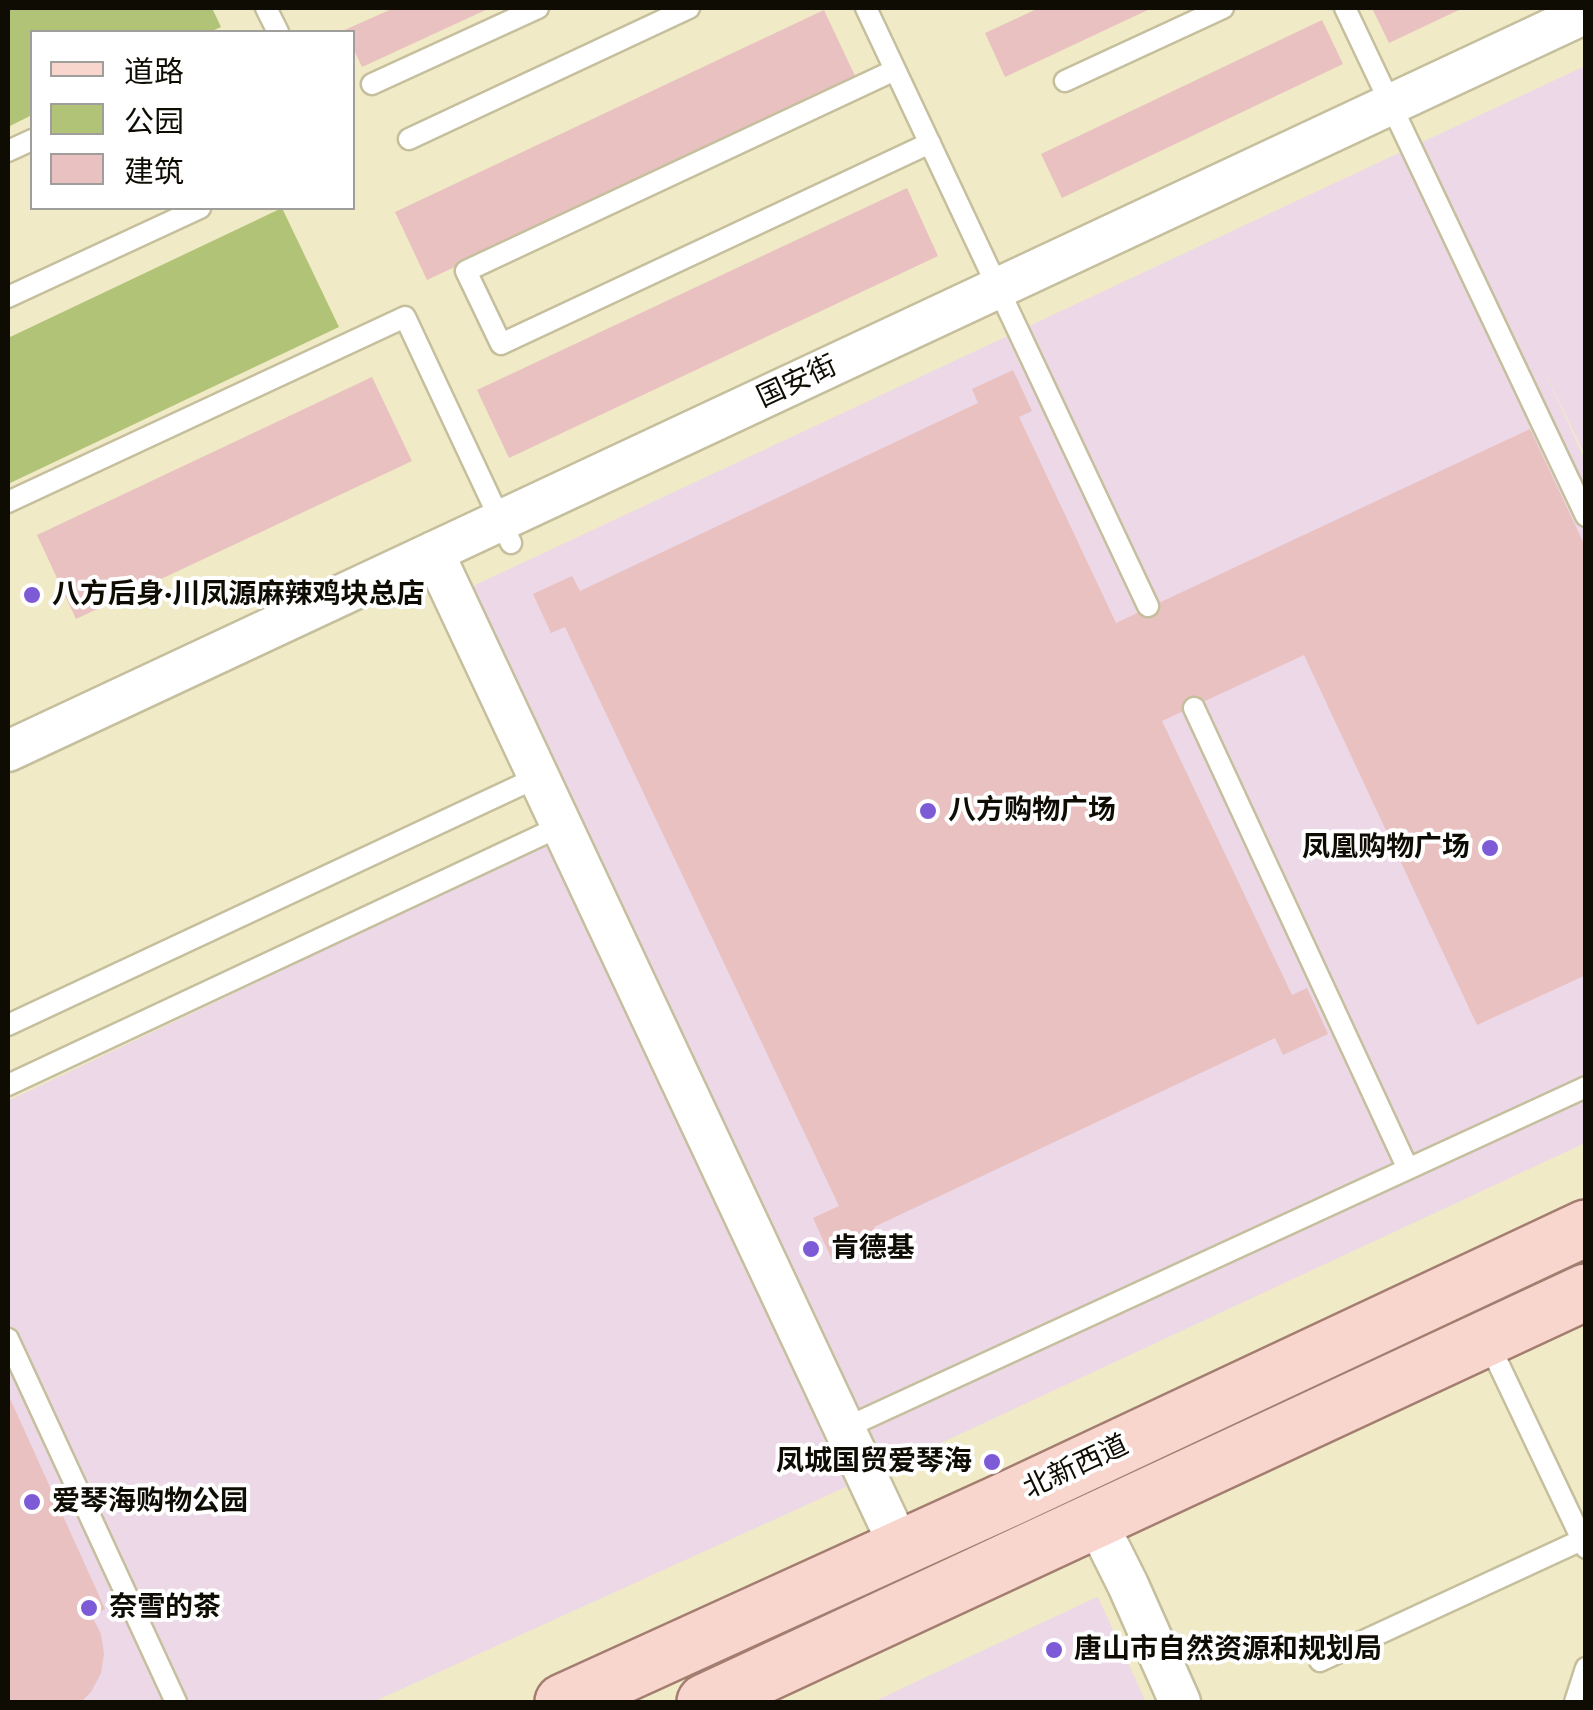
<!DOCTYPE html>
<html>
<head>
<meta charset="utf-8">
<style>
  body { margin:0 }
  #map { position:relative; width:1593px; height:1710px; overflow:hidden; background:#f0eac7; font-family:Montserrat,"Noto Sans SC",sans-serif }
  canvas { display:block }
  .frame { position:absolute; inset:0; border:10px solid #0f0c03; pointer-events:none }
  .legend { position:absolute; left:30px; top:30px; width:325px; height:180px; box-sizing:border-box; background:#fff; border:2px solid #9f9e9a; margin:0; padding:12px 18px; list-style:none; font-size:30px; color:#0f0c03 }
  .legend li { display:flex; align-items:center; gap:20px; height:50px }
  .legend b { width:50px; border:2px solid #9f9e9a }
</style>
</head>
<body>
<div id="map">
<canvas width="1593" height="1710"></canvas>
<div class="frame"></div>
<ul class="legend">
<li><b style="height:12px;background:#f9d6cd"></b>道路</li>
<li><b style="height:28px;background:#b1c376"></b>公园</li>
<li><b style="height:28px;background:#e9c1c0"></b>建筑</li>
</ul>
</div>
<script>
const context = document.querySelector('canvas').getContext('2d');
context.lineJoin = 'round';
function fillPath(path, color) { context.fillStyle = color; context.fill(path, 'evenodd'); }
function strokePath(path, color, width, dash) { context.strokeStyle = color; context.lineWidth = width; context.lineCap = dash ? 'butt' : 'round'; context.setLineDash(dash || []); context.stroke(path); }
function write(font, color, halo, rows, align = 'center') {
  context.font = font + ' Montserrat,"Noto Sans SC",sans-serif'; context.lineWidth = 8; context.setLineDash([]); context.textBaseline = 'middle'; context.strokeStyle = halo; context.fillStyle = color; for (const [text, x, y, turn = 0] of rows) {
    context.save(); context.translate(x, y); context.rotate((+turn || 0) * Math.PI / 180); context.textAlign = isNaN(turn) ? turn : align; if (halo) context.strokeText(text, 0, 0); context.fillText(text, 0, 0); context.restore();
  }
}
fillPath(new Path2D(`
  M 1585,66 L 1585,455 L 1541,364 L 1585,460 L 1585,1143 L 870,1476 L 373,1702 L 8,1702 L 8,1101 L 570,833 L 458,593 Z
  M 1098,1597 L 1146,1702 L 873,1702 L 1097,1597 Z`), '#ecd8e7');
fillPath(new Path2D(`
  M 8,8 L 212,8 L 221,27 L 210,32 L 32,32 L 32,115 L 8,127 Z
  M 282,208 L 339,327 L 8,484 L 8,338 Z`), '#b1c376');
fillPath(new Path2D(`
  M 394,8 L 490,8 L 362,67 L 352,46 L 352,32 L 340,32 Z
  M 1039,8 L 1152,8 L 1005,77 L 985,33 Z
  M 1372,8 L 1463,8 L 1389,43 Z
  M 824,10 L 856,78 L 427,280 L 395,212 Z
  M 1322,20 L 1343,64 L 1062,198 L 1041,154 Z
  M 907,188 L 938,256 L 509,458 L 477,390 Z
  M 1013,370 L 1032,411 L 1019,417 L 1116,623 L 1530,429 L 1586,548 L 1586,975 L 1477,1025 L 1304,655 L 1162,721 L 1292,995 L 1307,988 L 1328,1034 L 1283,1055 L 1275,1038 L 874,1227 L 881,1243 L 834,1264 L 813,1218 L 839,1206 L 565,627 L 551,633 L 533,594 L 572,576 L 580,591 L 978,403 L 972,389 Z
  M 372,377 L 412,461 L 76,619 L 37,535 Z
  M 8,1394 L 105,1609 L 92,1616 L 101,1634 L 104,1654 L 101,1673 L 91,1692 L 81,1702 L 8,1702 Z`), '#e9c1c0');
const service = new Path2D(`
  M 266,8 L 278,32
  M 866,8 L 1148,606
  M 1345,8 L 1586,516
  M 895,70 L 466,271 L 501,344 L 930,143
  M 1065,81 L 1223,8
  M 372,84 L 538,8
  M 409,139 L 689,8
  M 8,151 L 32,140
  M 8,297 L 200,208
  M 8,502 L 405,317 L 511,543
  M 1194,708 L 1408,1169
  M 8,1025 L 538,777
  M 8,1085 L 561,826
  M 8,1339 L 176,1702
  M 1488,1342 L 1586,1548
  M 843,1429 L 1586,1087
  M 1320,1661 L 1586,1538
  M 1575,1702 L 1586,1668`);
const minor = new Path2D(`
  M 433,552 L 900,1547
  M 8,751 L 1586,13
  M 1096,1521 L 1128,1585 L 1180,1702`);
const primary = new Path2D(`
  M 563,1702 L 1013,1497 L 1586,1228
  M 705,1702 L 1586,1292`);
strokePath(service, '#c5bf9d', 25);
strokePath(minor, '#c5bf9d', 45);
strokePath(primary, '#a47d71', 60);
strokePath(service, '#fff', 20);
strokePath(minor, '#fff', 40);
strokePath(primary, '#f9d6cd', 55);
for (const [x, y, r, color] of [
  [32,595,10,"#7d5bd6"],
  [928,811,10,"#7d5bd6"],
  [1490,848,10,"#7d5bd6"],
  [811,1249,10,"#7d5bd6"],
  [992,1462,10,"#7d5bd6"],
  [32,1502,10,"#7d5bd6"],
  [89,1608,10,"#7d5bd6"],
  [1054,1650,10,"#7d5bd6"]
]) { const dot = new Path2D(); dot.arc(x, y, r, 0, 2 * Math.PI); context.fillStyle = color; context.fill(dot); strokePath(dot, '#fff', 4); }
write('28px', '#0f0c03', '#fff', [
  ["国安街",797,382,-25],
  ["北新西道",1076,1467,-25]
]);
write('bold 28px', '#0f0c03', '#fff', [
  ["八方后身·川凤源麻辣鸡块总店",52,595],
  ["八方购物广场",948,811],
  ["凤凰购物广场",1470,848,"right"],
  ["肯德基",831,1249],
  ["凤城国贸爱琴海",972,1462,"right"],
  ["爱琴海购物公园",52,1502],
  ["奈雪的茶",109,1608],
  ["唐山市自然资源和规划局",1074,1650]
], 'left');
</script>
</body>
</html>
